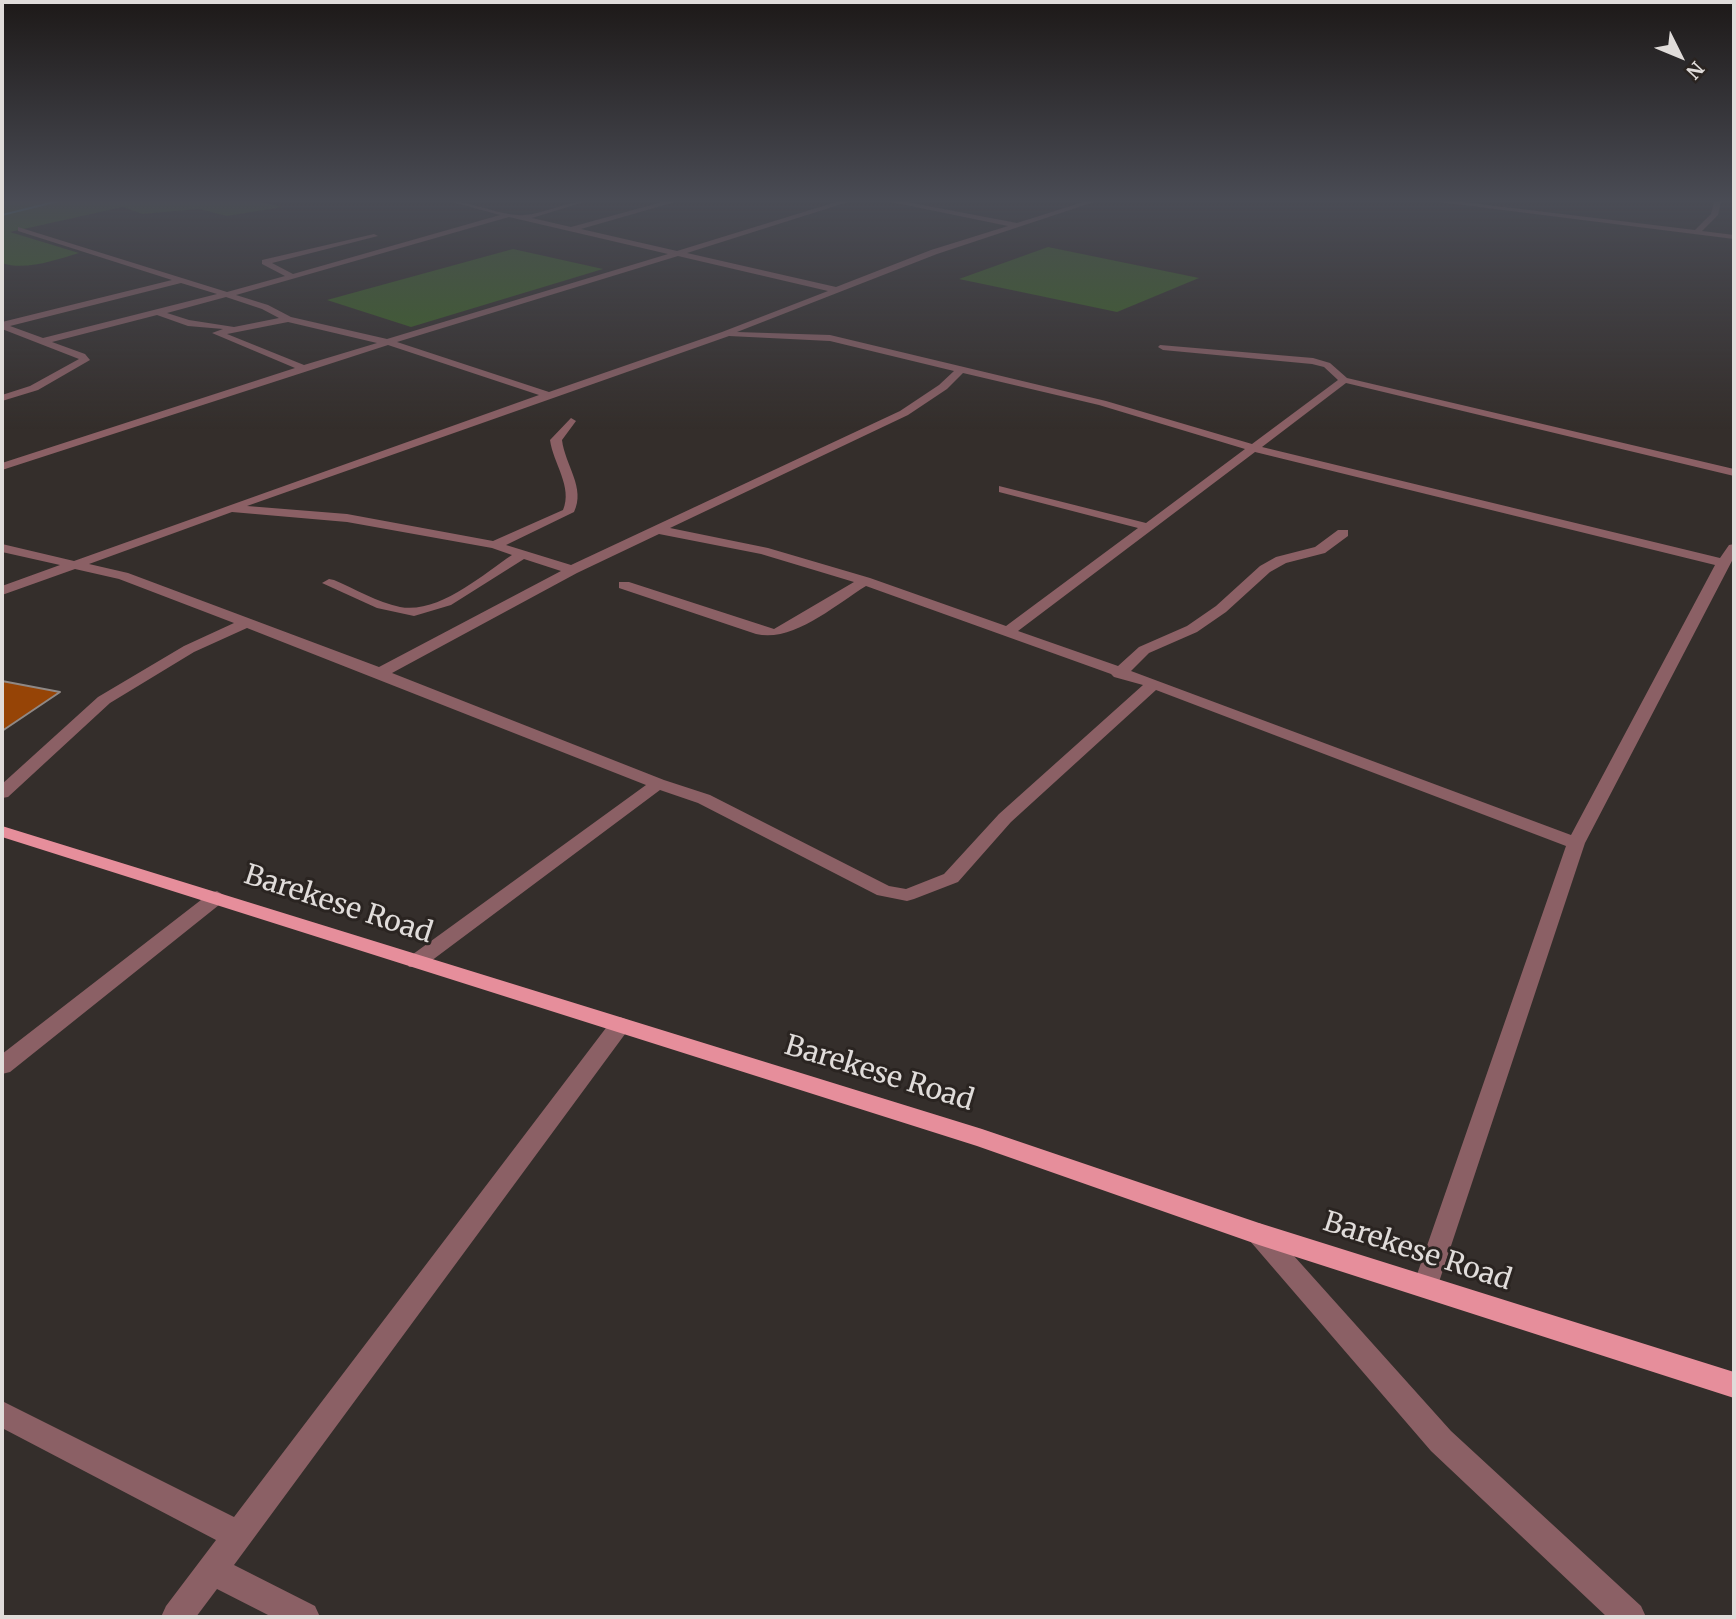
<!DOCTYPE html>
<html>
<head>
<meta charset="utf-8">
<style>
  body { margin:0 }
  #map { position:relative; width:1736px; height:1619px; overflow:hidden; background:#342e2b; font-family:Merriweather,serif }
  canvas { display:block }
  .frame { position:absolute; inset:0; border:4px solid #e0dcda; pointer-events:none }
  .north { position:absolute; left:1645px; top:21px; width:70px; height:70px; -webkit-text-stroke:5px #2a2421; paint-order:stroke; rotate:133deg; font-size:19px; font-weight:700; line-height:28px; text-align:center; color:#e0dcda }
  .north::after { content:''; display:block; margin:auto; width:24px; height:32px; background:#e0dcda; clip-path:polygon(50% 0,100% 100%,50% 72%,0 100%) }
</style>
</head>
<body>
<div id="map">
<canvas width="1736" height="1619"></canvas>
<div class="frame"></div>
<div class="north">N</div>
</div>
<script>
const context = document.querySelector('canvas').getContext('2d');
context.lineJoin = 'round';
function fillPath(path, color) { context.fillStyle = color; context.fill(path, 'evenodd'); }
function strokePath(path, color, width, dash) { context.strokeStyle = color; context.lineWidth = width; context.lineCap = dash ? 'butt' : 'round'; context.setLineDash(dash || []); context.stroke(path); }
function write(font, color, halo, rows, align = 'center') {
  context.font = font + ' Merriweather,serif'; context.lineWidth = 6; context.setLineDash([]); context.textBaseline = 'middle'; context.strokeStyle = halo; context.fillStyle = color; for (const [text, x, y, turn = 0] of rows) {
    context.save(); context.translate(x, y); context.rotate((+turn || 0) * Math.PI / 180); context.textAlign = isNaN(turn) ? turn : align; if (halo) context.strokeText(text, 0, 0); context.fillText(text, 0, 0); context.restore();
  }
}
fillPath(new Path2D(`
  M 2,202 L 261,202 L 283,207 L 227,216 L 199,209 L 142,214 L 123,207 L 10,232 L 79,253 C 56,260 25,271 2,263 Z
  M 1048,247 L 1199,278 L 1117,312 L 959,279 Z
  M 513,249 L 603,269 L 411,327 L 327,300 Z`), '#3c6421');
fillPath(new Path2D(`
  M 50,202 L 59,202 L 2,216 L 2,214 Z`), '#4aa6b1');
const building = new Path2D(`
  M 2,681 L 60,692 L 2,731 Z`);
fillPath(building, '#964406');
strokePath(building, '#8f8885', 2);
fillPath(new Path2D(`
  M 452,202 C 476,202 502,217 524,215 C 544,214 563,202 584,202 L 532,218 L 571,227 L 662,202 L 675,202 L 581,229 L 677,251 L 836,202 L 848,202 L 687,253 L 836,287 L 931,250 L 1008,226 L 891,202 L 907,202 L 1017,223 L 1083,202 L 1094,202 L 937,254 L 737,332 L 830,335 L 1106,401 L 1252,444 L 1338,380 L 1324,367 L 1312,364 L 1163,350 L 1158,347 L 1160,345 L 1313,358 L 1330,363 L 1347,378 L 1734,469 L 1734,476 L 1346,383 L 1262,447 L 1720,558 L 1729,545 L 1734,544 L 1734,557 L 1585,843 L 1435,1294 L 1426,1297 L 1417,1294 L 1413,1286 L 1566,846 L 1156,690 L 1011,822 L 958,882 L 914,899 L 907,901 L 877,895 L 698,803 L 660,790 L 423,967 L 409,967 L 406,962 L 409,957 L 646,785 L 247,628 L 194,652 L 110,703 L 8,797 L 2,798 L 2,784 L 98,697 L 184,646 L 234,623 L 119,579 L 75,569 L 2,595 L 2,586 L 60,565 L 2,552 L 2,544 L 74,561 L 539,395 L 388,345 L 2,470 L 2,463 L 295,368 L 212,333 L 223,329 L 188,326 L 157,315 L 52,342 L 85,354 L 90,360 L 38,390 L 2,401 L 2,395 L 30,386 L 79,359 L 2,329 L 2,322 L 172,280 L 18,231 L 18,227 L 227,292 L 285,276 L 262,264 L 262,260 L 374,234 L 378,236 L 272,263 L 293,274 L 500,215 ZM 509,217 L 668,254 L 387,339 L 291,317 L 268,305 L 236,295 ZM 678,256 L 828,291 L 722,332 L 549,392 L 397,342 ZM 181,283 L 217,294 L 43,338 L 10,326 ZM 226,297 L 262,309 L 279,318 L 234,327 L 189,320 L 167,313 ZM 288,322 L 377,343 L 304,365 L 227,334 ZM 729,336 L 830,341 L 954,371 L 939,385 L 900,411 L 571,565 L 506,545 L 574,512 C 586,488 565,465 562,440 L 576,421 L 571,418 L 550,440 C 553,463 573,487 563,510 L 493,541 L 347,514 L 247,506 ZM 963,373 L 1099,405 L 1245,449 L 1146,523 L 999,486 L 999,492 L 1138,528 L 1006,626 L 870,578 L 768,548 L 670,528 L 908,415 L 947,389 ZM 1255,452 L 1715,565 L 1571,835 L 1131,671 L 1149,653 L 1197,632 L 1226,612 L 1270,572 L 1286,563 L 1325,553 L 1348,536 L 1348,530 L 1338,530 L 1315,547 L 1276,557 L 1260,566 L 1216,606 L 1187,626 L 1139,647 L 1118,666 L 1018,631 ZM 232,512 L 347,522 L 492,548 L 512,555 C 482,575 439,614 400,607 C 377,602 355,589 334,580 L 329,579 L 322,583 L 377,608 L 414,616 L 451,605 L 524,559 L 561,571 L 379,667 L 128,573 L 89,564 ZM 659,534 L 761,554 L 854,582 L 774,629 L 629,582 L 619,582 L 619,588 L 756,634 C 793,643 835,605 866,586 L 1111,674 L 1114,677 L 1143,685 L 999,814 L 944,874 L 906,889 L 889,886 L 710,795 L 664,780 L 392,673 L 577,573 Z
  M 1439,202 L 1463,202 L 1695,230 L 1711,214 L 1714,202 L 1721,202 L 1718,215 L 1702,231 L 1734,235 L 1734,239 Z
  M 217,891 L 227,897 L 224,901 L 10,1072 L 2,1074 L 2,1054 L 210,893 Z
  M 620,1017 L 628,1020 L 631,1025 L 628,1030 L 234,1565 L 315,1606 L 320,1617 L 272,1617 L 217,1589 L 196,1617 L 161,1617 L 166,1606 L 216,1540 L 2,1428 L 2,1401 L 234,1517 L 612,1020 Z
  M 1259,1223 L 1268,1227 L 1451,1431 L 1641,1606 L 1646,1617 L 1607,1617 L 1431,1451 L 1250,1241 L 1247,1234 L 1250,1227 Z`), '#8b6065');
fillPath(new Path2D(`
  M 2,826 L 982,1129 L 1259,1223 L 1734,1372 L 1734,1398 L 1259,1245 L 977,1146 L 2,837 Z`), '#e68e9b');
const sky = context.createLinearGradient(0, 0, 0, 429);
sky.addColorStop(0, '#1d1918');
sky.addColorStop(0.47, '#4a4c55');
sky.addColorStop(1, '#4a4c5500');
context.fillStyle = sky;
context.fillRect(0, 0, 1736, 429);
write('28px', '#e0dcda', '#2a2421', [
  ["Barekese Road",338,905,18],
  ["Barekese Road",879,1074,17],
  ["Barekese Road",1417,1252,18]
]);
</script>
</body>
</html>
